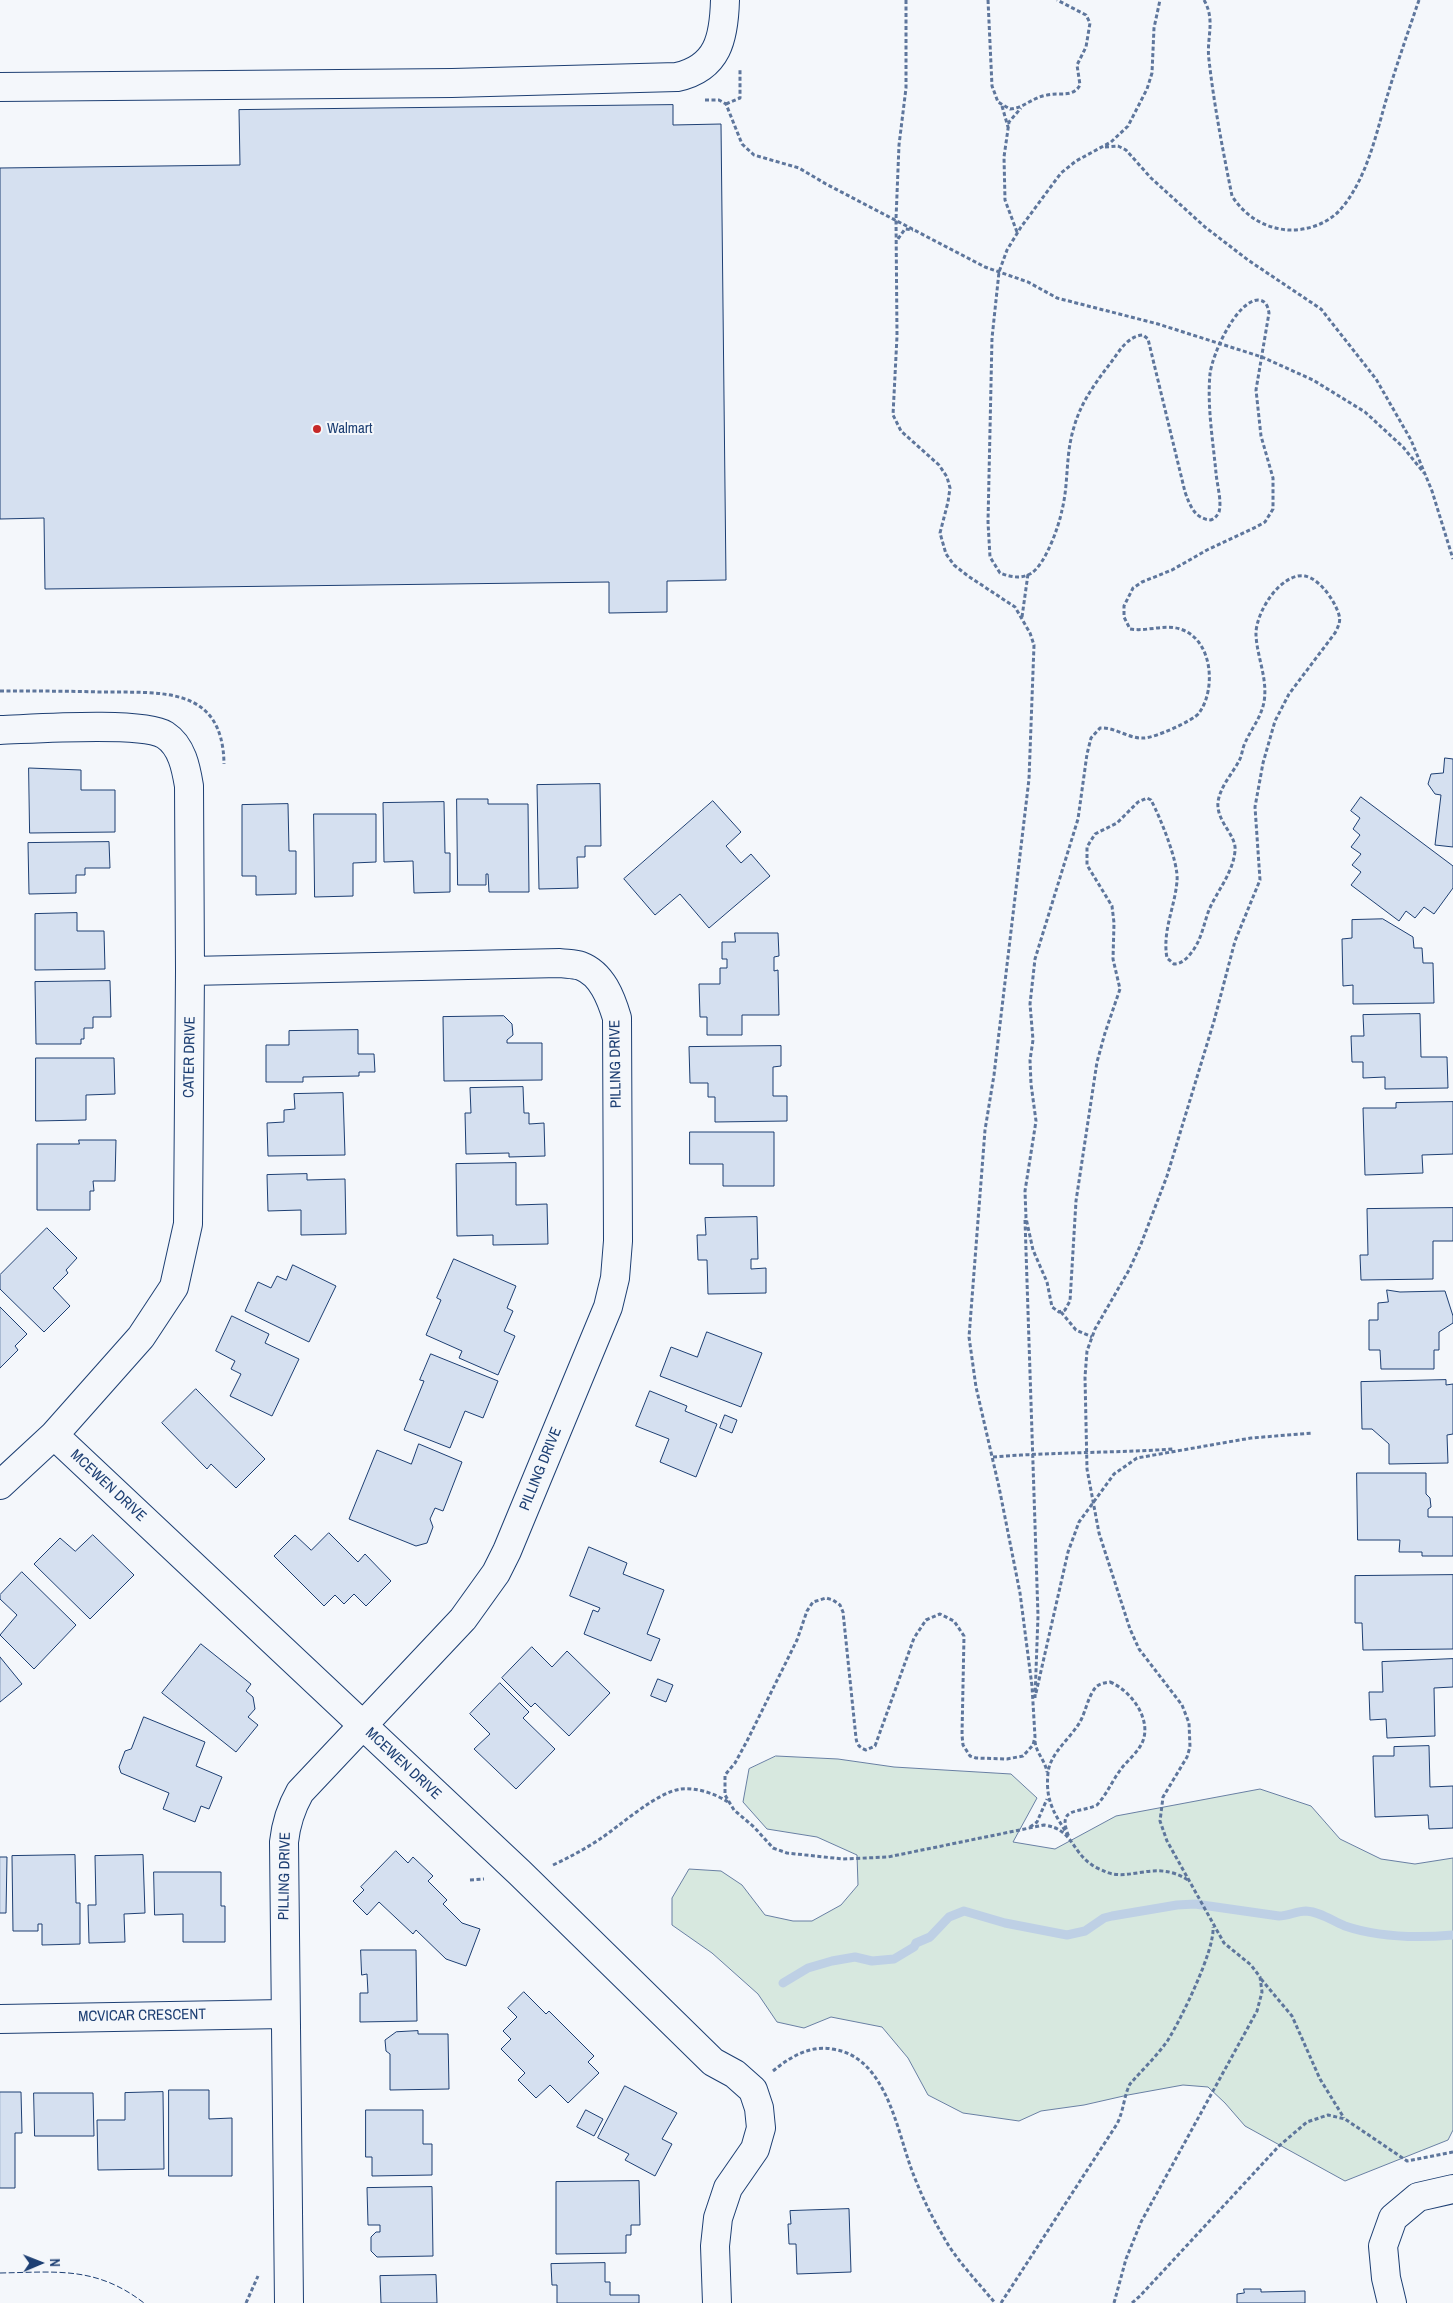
<!DOCTYPE html>
<html>
<head>
<meta charset="utf-8">
<style>
  body { margin:0 }
  #map { position:relative; width:1453px; height:2303px; overflow:hidden; background:#f4f7fb; font-family:"Archivo Narrow",sans-serif }
  canvas { display:block }
  .north { position:absolute; left:15px; top:2238px; width:50px; height:50px; -webkit-text-stroke:4px #f4f7fb; paint-order:stroke; rotate:89deg; font-size:14px; font-weight:700; line-height:20px; text-align:center; color:#1d3f73 }
  .north::after { content:''; display:block; margin:auto; width:18px; height:22px; background:#1d3f73; clip-path:polygon(50% 0,100% 100%,50% 72%,0 100%) }
</style>
</head>
<body>
<div id="map">
<canvas width="1453" height="2303"></canvas>
<div class="north">N</div>
</div>
<script>
const context = document.querySelector('canvas').getContext('2d');
context.lineJoin = 'round';
function fillPath(path, color) { context.fillStyle = color; context.fill(path, 'evenodd'); }
function strokePath(path, color, width, dash) { context.strokeStyle = color; context.lineWidth = width; context.lineCap = dash ? 'butt' : 'round'; context.setLineDash(dash || []); context.stroke(path); }
function write(font, color, halo, rows, align = 'center') {
  context.font = font + ' "Archivo Narrow",sans-serif'; context.lineWidth = 4; context.setLineDash([]); context.textBaseline = 'middle'; context.strokeStyle = halo; context.fillStyle = color; for (const [text, x, y, turn = 0] of rows) {
    context.save(); context.translate(x, y); context.rotate((+turn || 0) * Math.PI / 180); context.textAlign = isNaN(turn) ? turn : align; if (halo) context.strokeText(text, 0, 0); context.fillText(text, 0, 0); context.restore();
  }
}
const green = new Path2D(`
  M 776,1756 L 838,1759 L 894,1767 L 1011,1774 L 1037,1798 L 1013,1842 L 1055,1849 L 1116,1816 L 1260,1789 L 1311,1806 L 1340,1839 L 1381,1859 L 1415,1864 L 1453,1858 L 1453,2130 L 1448,2140 L 1345,2181 L 1245,2126 L 1225,2103 L 1208,2087 L 1183,2085 L 1128,2095 L 1084,2105 L 1041,2111 L 1019,2121 L 963,2113 L 928,2095 L 908,2058 L 882,2027 L 831,2017 L 804,2028 L 777,2022 L 758,1994 L 712,1953 L 672,1925 L 672,1898 L 689,1869 L 721,1871 L 742,1885 L 765,1915 L 793,1921 L 812,1921 L 841,1905 L 858,1885 L 857,1855 L 817,1837 L 767,1829 L 743,1802 L 749,1769 Z`);
fillPath(green, '#d7e8df');
strokePath(green, '#687fa3', 1);
strokePath(new Path2D(`
  M 783,1983 L 808,1968 L 832,1961 L 855,1957 L 872,1961 L 894,1959 L 914,1947 L 916,1943 L 930,1937 L 949,1917 L 964,1911 L 1005,1923 L 1067,1935 L 1085,1931 L 1104,1918 L 1112,1916 L 1177,1905 L 1195,1904 L 1279,1916 C 1288,1916 1297,1911 1306,1911 C 1321,1912 1332,1921 1345,1926 C 1380,1938 1418,1938 1453,1935`), '#bed0e5', 9);
const building = new Path2D(`
  M 673,105 L 673,125 L 721,124 L 726,580 L 667,581 L 667,612 L 609,613 L 609,582 L 45,589 L 44,518 L 0,519 L 0,168 L 240,165 L 239,110 Z
  M 1445,758 L 1453,759 L 1453,847 L 1435,845 L 1441,795 L 1435,794 L 1428,784 L 1431,774 L 1443,773 Z
  M 29,768 L 81,770 L 81,790 L 115,790 L 115,832 L 30,833 Z
  M 600,784 L 601,846 L 585,846 L 585,857 L 577,857 L 578,888 L 539,889 L 537,785 Z
  M 1361,797 L 1453,866 L 1453,888 L 1434,914 L 1424,907 L 1415,918 L 1406,911 L 1399,921 L 1351,885 L 1361,872 L 1352,865 L 1361,854 L 1351,847 L 1360,835 L 1353,829 L 1360,818 L 1351,811 Z
  M 457,799 L 488,799 L 488,804 L 528,804 L 529,892 L 489,892 L 488,874 L 486,874 L 486,885 L 458,885 Z
  M 713,801 L 741,832 L 726,846 L 741,863 L 751,854 L 770,876 L 709,928 L 680,894 L 655,915 L 624,879 Z
  M 444,802 L 445,853 L 450,853 L 450,892 L 414,893 L 413,861 L 384,862 L 383,803 Z
  M 288,804 L 289,851 L 296,851 L 296,894 L 256,895 L 256,876 L 242,876 L 242,805 Z
  M 314,814 L 376,814 L 376,862 L 353,863 L 353,896 L 315,897 Z
  M 109,842 L 110,868 L 85,868 L 85,875 L 76,875 L 76,893 L 29,894 L 28,843 Z
  M 77,913 L 77,931 L 104,931 L 105,969 L 35,970 L 35,914 Z
  M 1383,919 L 1413,937 L 1414,948 L 1422,948 L 1423,963 L 1433,963 L 1434,1003 L 1353,1004 L 1353,985 L 1343,986 L 1342,939 L 1352,938 L 1352,920 Z
  M 735,933 L 778,933 L 779,956 L 774,957 L 774,971 L 778,970 L 779,1015 L 742,1015 L 742,1035 L 707,1035 L 707,1017 L 700,1017 L 699,984 L 720,984 L 720,968 L 727,968 L 727,959 L 722,959 L 722,942 L 735,942 Z
  M 110,981 L 111,1017 L 93,1017 L 93,1028 L 84,1028 L 84,1039 L 81,1039 L 81,1044 L 36,1044 L 35,982 Z
  M 1420,1014 L 1421,1057 L 1447,1057 L 1448,1088 L 1385,1089 L 1385,1077 L 1363,1078 L 1363,1062 L 1352,1062 L 1351,1036 L 1364,1036 L 1363,1015 Z
  M 504,1016 L 512,1024 L 513,1035 L 507,1040 L 507,1043 L 542,1043 L 542,1080 L 444,1081 L 443,1017 Z
  M 358,1030 L 358,1054 L 374,1054 L 375,1072 L 359,1072 L 359,1076 L 303,1077 L 303,1082 L 266,1082 L 266,1045 L 289,1045 L 289,1031 Z
  M 781,1046 L 781,1066 L 773,1067 L 773,1096 L 787,1096 L 787,1121 L 715,1122 L 715,1097 L 708,1097 L 708,1083 L 690,1083 L 689,1047 Z
  M 36,1058 L 114,1058 L 115,1094 L 86,1095 L 86,1120 L 36,1121 Z
  M 523,1087 L 524,1113 L 529,1113 L 529,1124 L 544,1123 L 545,1156 L 509,1157 L 509,1153 L 466,1154 L 465,1113 L 471,1113 L 470,1088 Z
  M 343,1093 L 345,1155 L 268,1156 L 267,1123 L 284,1122 L 284,1110 L 295,1109 L 294,1094 Z
  M 1453,1102 L 1453,1154 L 1422,1155 L 1423,1173 L 1365,1175 L 1363,1108 L 1396,1108 L 1396,1103 Z
  M 690,1132 L 774,1132 L 774,1186 L 723,1186 L 723,1164 L 690,1164 Z
  M 79,1140 L 116,1140 L 115,1181 L 93,1181 L 94,1191 L 90,1191 L 90,1210 L 37,1210 L 37,1144 L 79,1144 Z
  M 516,1163 L 516,1205 L 547,1204 L 548,1244 L 493,1245 L 493,1235 L 457,1236 L 456,1164 Z
  M 307,1174 L 307,1180 L 345,1179 L 346,1234 L 301,1235 L 301,1210 L 268,1211 L 267,1175 Z
  M 1453,1208 L 1453,1241 L 1433,1241 L 1433,1279 L 1361,1280 L 1360,1255 L 1368,1255 L 1367,1209 Z
  M 757,1217 L 758,1259 L 751,1259 L 751,1269 L 766,1268 L 766,1293 L 708,1294 L 707,1260 L 698,1260 L 697,1235 L 706,1235 L 705,1218 Z
  M 47,1228 L 77,1258 L 66,1270 L 68,1273 L 53,1288 L 70,1306 L 44,1332 L 0,1289 L 0,1275 Z
  M 454,1259 L 516,1286 L 507,1308 L 513,1311 L 504,1331 L 515,1336 L 498,1375 L 459,1358 L 462,1351 L 426,1335 L 441,1300 L 437,1298 Z
  M 293,1265 L 336,1286 L 309,1342 L 245,1311 L 258,1282 L 271,1288 L 277,1276 L 286,1280 Z
  M 1387,1290 L 1400,1292 L 1445,1291 L 1453,1316 L 1453,1323 L 1439,1332 L 1439,1350 L 1434,1350 L 1434,1369 L 1381,1369 L 1380,1350 L 1369,1350 L 1369,1320 L 1378,1320 L 1378,1303 L 1388,1302 Z
  M 0,1307 L 27,1334 L 15,1346 L 18,1350 L 0,1368 Z
  M 232,1316 L 269,1334 L 265,1343 L 299,1359 L 272,1416 L 230,1396 L 241,1374 L 231,1369 L 235,1361 L 216,1351 Z
  M 707,1332 L 762,1353 L 741,1407 L 660,1376 L 671,1347 L 697,1357 Z
  M 431,1354 L 498,1381 L 483,1418 L 465,1411 L 450,1448 L 404,1430 L 424,1381 L 420,1380 Z
  M 1446,1380 L 1446,1385 L 1453,1384 L 1453,1434 L 1447,1435 L 1448,1463 L 1389,1464 L 1389,1444 L 1372,1429 L 1362,1429 L 1361,1382 Z
  M 196,1389 L 265,1459 L 236,1488 L 211,1464 L 207,1469 L 162,1423 Z
  M 650,1391 L 687,1406 L 685,1411 L 717,1424 L 696,1477 L 660,1462 L 669,1439 L 636,1426 Z
  M 725,1415 L 737,1420 L 732,1433 L 720,1428 Z
  M 419,1444 L 462,1462 L 443,1511 L 435,1508 L 430,1519 L 433,1527 L 427,1543 L 416,1546 L 349,1519 L 377,1450 L 411,1464 Z
  M 1357,1473 L 1426,1473 L 1426,1494 L 1430,1498 L 1431,1507 L 1428,1509 L 1428,1517 L 1453,1517 L 1453,1556 L 1422,1556 L 1422,1552 L 1399,1552 L 1400,1540 L 1358,1540 Z
  M 329,1533 L 358,1562 L 365,1554 L 391,1581 L 366,1606 L 354,1594 L 344,1604 L 335,1595 L 324,1606 L 274,1556 L 295,1535 L 311,1550 Z
  M 93,1535 L 134,1575 L 90,1619 L 34,1564 L 60,1538 L 75,1551 Z
  M 589,1547 L 627,1563 L 623,1574 L 664,1590 L 647,1634 L 660,1639 L 651,1661 L 584,1634 L 593,1610 L 598,1612 L 600,1608 L 570,1596 Z
  M 22,1572 L 76,1625 L 34,1669 L 0,1635 L 17,1615 L 0,1599 L 0,1595 Z
  M 1453,1575 L 1453,1649 L 1363,1650 L 1362,1623 L 1355,1623 L 1355,1576 Z
  M 201,1644 L 251,1684 L 246,1691 L 253,1697 L 255,1709 L 248,1717 L 258,1725 L 236,1752 L 162,1693 Z
  M 532,1647 L 552,1667 L 567,1651 L 610,1693 L 569,1736 L 535,1703 L 531,1707 L 502,1678 Z
  M 0,1657 L 22,1684 L 0,1702 Z
  M 1453,1659 L 1453,1687 L 1434,1688 L 1435,1736 L 1387,1738 L 1386,1719 L 1370,1720 L 1369,1692 L 1383,1692 L 1382,1662 Z
  M 658,1679 L 673,1685 L 666,1702 L 651,1696 Z
  M 500,1683 L 529,1712 L 523,1718 L 555,1749 L 516,1789 L 474,1749 L 490,1734 L 470,1714 Z
  M 144,1717 L 205,1742 L 196,1766 L 222,1777 L 209,1809 L 201,1806 L 195,1822 L 163,1809 L 169,1793 L 121,1773 L 119,1767 L 125,1751 L 131,1749 Z
  M 1429,1746 L 1430,1787 L 1453,1786 L 1453,1828 L 1429,1829 L 1428,1815 L 1375,1817 L 1373,1756 L 1394,1756 L 1394,1747 Z
  M 396,1851 L 408,1863 L 413,1857 L 433,1876 L 428,1881 L 447,1900 L 443,1904 L 462,1923 L 480,1929 L 466,1966 L 446,1959 L 416,1930 L 413,1934 L 379,1902 L 367,1915 L 353,1901 L 364,1890 L 361,1887 Z
  M 75,1855 L 76,1903 L 80,1903 L 80,1944 L 42,1945 L 42,1924 L 38,1924 L 38,1931 L 13,1931 L 12,1856 Z
  M 143,1855 L 145,1913 L 124,1914 L 125,1942 L 89,1943 L 88,1905 L 96,1905 L 95,1856 Z
  M 0,1857 L 7,1857 L 6,1913 L 0,1913 Z
  M 154,1872 L 221,1872 L 221,1906 L 225,1906 L 225,1942 L 183,1942 L 183,1914 L 155,1915 Z
  M 361,1950 L 416,1950 L 417,2021 L 360,2022 L 360,1993 L 368,1993 L 367,1974 L 362,1975 Z
  M 524,1992 L 546,2014 L 549,2011 L 594,2056 L 588,2062 L 599,2073 L 568,2103 L 550,2085 L 536,2098 L 518,2080 L 525,2073 L 501,2049 L 511,2039 L 503,2031 L 517,2017 L 508,2008 Z
  M 418,2031 L 418,2034 L 448,2034 L 449,2089 L 390,2090 L 390,2054 L 386,2051 L 385,2040 L 396,2032 Z
  M 625,2086 L 677,2113 L 662,2139 L 672,2144 L 655,2176 L 625,2160 L 629,2154 L 598,2138 Z
  M 169,2090 L 209,2090 L 209,2119 L 232,2118 L 232,2176 L 169,2176 Z
  M 0,2092 L 21,2092 L 22,2133 L 15,2133 L 15,2188 L 0,2188 Z
  M 163,2092 L 164,2169 L 98,2170 L 97,2120 L 125,2120 L 125,2093 Z
  M 34,2093 L 93,2093 L 94,2136 L 35,2136 Z
  M 366,2110 L 423,2110 L 423,2144 L 432,2144 L 432,2175 L 372,2176 L 372,2157 L 366,2157 Z
  M 586,2110 L 603,2119 L 594,2136 L 577,2127 Z
  M 639,2181 L 640,2225 L 631,2225 L 631,2235 L 626,2235 L 626,2253 L 556,2254 L 556,2182 Z
  M 432,2187 L 433,2256 L 377,2257 L 371,2251 L 371,2237 L 376,2232 L 380,2232 L 380,2225 L 368,2225 L 367,2188 Z
  M 849,2209 L 851,2272 L 797,2274 L 796,2244 L 789,2244 L 788,2224 L 791,2224 L 790,2211 Z
  M 605,2263 L 605,2282 L 610,2282 L 610,2295 L 639,2295 L 639,2303 L 557,2303 L 557,2285 L 552,2285 L 551,2264 Z
  M 436,2275 L 437,2303 L 381,2303 L 380,2276 Z
  M 1244,2289 L 1261,2289 L 1261,2292 L 1305,2291 L 1305,2303 L 1237,2303 L 1237,2294 L 1244,2293 Z`);
fillPath(building, '#d5e0f0');
strokePath(building, '#1d3f73', 1);
const minor = new Path2D(`
  M 0,87 L 452,83 L 677,77 C 718,68 724,38 725,0
  M 0,730 C 32,729 142,721 165,735 C 182,746 186,768 189,786 L 190,971 L 188,1224 L 174,1287 L 141,1337 L 54,1435 L 0,1485
  M 190,971 L 560,963 C 567,964 575,964 581,966 C 602,974 611,998 617,1018 L 618,1241 L 615,1278 L 608,1307 L 507,1551 L 496,1573 L 463,1619 L 300,1792 C 291,1808 286,1823 284,1842 L 289,2303
  M 54,1435 L 520,1873 L 713,2062 L 735,2074 L 753,2090 L 759,2108 L 761,2128 L 755,2149 L 728,2188 L 718,2218 L 715,2246 L 717,2303
  M 0,2019 L 284,2014
  M 1392,2303 L 1386,2278 L 1383,2246 L 1393,2218 L 1418,2197 L 1453,2189`);
strokePath(minor, '#1d3f73', 30);
strokePath(new Path2D(`
  M 906,0 L 906,88 L 899,145 L 896,219 L 897,336 L 893,415 L 901,431 L 939,465 L 947,477 L 950,488 L 948,502 L 940,533 L 946,554 L 954,565 L 968,576 L 1015,607 L 1030,633 L 1034,645 L 1029,779 L 994,1075 L 985,1130 L 969,1337 L 976,1387 L 999,1487 L 1020,1593 L 1032,1686 L 1035,1737 L 1033,1745 L 1023,1756 L 1007,1759 L 976,1758 L 970,1756 L 963,1745 L 962,1735 L 964,1636 L 954,1621 L 940,1614 L 926,1620 L 914,1638 L 875,1746 L 866,1750 C 859,1747 857,1745 856,1738 L 843,1612 L 840,1605 L 833,1600 L 826,1598 L 813,1602 L 807,1611 L 797,1640 L 747,1741 L 735,1763 L 725,1775 L 725,1795 L 734,1810 L 754,1827 L 773,1848 L 787,1853 L 843,1859 L 888,1857 L 1044,1825 C 1073,1829 1071,1851 1092,1865 C 1096,1868 1102,1870 1106,1872 C 1131,1882 1155,1859 1188,1880
  M 988,0 L 992,86 L 998,102 L 1010,109 C 1024,108 1033,97 1047,95 C 1060,92 1073,98 1080,85 L 1077,65 L 1086,47 L 1090,23 L 1086,15 L 1057,0
  M 1204,0 C 1216,21 1206,38 1209,60 C 1214,105 1223,151 1232,196 C 1245,216 1264,228 1288,230 C 1306,231 1327,224 1340,210 C 1369,177 1377,128 1390,87 C 1399,58 1409,29 1419,0
  M 705,100 L 719,100 L 726,104 L 742,144 L 754,155 L 799,168 L 826,184 L 985,267 L 1028,282 L 1057,298 L 1158,324 L 1262,357 L 1313,380 L 1365,412 L 1403,447 L 1424,473
  M 726,104 L 740,98 L 740,69
  M 1002,106 L 1008,127
  M 1105,147 L 1118,146 L 1126,150 L 1151,178 L 1205,227 L 1248,260 L 1321,309 L 1376,379 L 1411,440 L 1432,491 L 1453,559
  M 1017,232 L 1005,200 L 1004,157 L 1009,122 L 1021,108
  M 898,239 L 905,229 L 913,230
  M 1022,617 L 1028,574
  M 0,691 C 33,691 66,691 100,692 C 158,693 223,684 224,764
  M 1025,1220 L 1038,1616 L 1035,1698
  M 1061,1312 L 1076,1330 L 1092,1337
  M 993,1457 C 1053,1452 1113,1453 1174,1449
  M 1110,1682 C 1132,1691 1154,1722 1141,1745 C 1136,1754 1127,1761 1121,1769 C 1112,1781 1107,1794 1097,1805 C 1078,1814 1056,1806 1069,1837 C 1055,1814 1045,1802 1048,1773 C 1050,1753 1070,1739 1080,1722 C 1086,1711 1088,1696 1096,1687 C 1100,1683 1105,1683 1110,1682 Z
  M 1036,1693 L 1068,1552 L 1079,1522 L 1114,1474 L 1137,1458 L 1251,1438 L 1313,1433
  M 1035,1741 C 1036,1753 1045,1760 1047,1772
  M 1030,1827 L 1037,1822 L 1047,1799
  M 553,1865 C 570,1857 585,1849 600,1839 C 621,1825 657,1792 681,1789 C 696,1787 716,1794 728,1802
  M 470,1880 L 484,1879
  M 1261,1979 L 1292,2016 L 1320,2079 L 1344,2118
  M 773,2071 C 790,2057 810,2045 832,2049 C 885,2056 896,2126 911,2168 C 919,2190 930,2214 942,2234 C 955,2259 977,2281 995,2303
  M 246,2303 L 258,2276
  M 1001,2303 L 1117,2124 C 1124,2110 1124,2095 1130,2084 C 1142,2070 1157,2056 1168,2040 C 1181,2019 1215,1950 1213,1927
  M 1114,2303 L 1126,2259 L 1141,2222 L 1257,2011 L 1262,1992 L 1260,1977 L 1251,1965 L 1224,1943 L 1167,1841 L 1160,1821 L 1163,1797 L 1187,1757 L 1190,1747 L 1189,1723 L 1182,1705 L 1139,1649 L 1130,1629 L 1099,1533 L 1087,1469 L 1085,1377 L 1087,1351 L 1095,1329 L 1129,1270 L 1141,1244 L 1167,1176 L 1214,1021 L 1235,941 L 1260,880 L 1255,807 L 1263,763 L 1275,721 L 1289,694 L 1335,633 C 1338,627 1341,622 1339,615 C 1335,601 1320,579 1305,576 C 1281,572 1255,613 1256,635 C 1257,657 1268,679 1264,702 C 1261,718 1251,729 1245,743 C 1242,749 1242,756 1239,761 C 1232,774 1220,787 1218,802 C 1216,822 1237,835 1235,851 C 1233,873 1217,891 1209,910 C 1204,923 1202,937 1194,949 C 1189,956 1183,964 1174,964 L 1167,958 C 1162,931 1175,907 1177,881 C 1179,863 1160,817 1151,800 L 1147,798 L 1138,802 L 1117,823 L 1095,834 L 1087,847 L 1087,865 L 1112,906 L 1114,923 L 1113,959 L 1120,989 L 1105,1033 L 1097,1062 L 1076,1201 L 1070,1301 L 1065,1310 L 1059,1312 L 1052,1307 L 1047,1282 L 1033,1250 L 1026,1218 L 1025,1191 L 1036,1121 L 1031,1084 L 1030,1060 L 1033,1040 L 1030,1004 L 1035,959 L 1078,819 L 1087,754 L 1091,738 L 1100,728 C 1116,727 1128,739 1144,738 C 1154,738 1193,721 1199,713 C 1216,690 1213,642 1183,630 C 1166,623 1148,632 1130,629 L 1124,617 L 1124,606 L 1133,588 L 1142,582 L 1172,570 L 1207,550 L 1256,527 L 1265,522 L 1273,509 L 1273,478 L 1261,436 L 1256,390 L 1269,313 C 1268,307 1266,300 1258,300 C 1236,301 1212,355 1210,374 C 1207,406 1213,441 1216,473 C 1217,485 1222,501 1219,512 C 1217,516 1215,518 1211,520 C 1195,519 1190,506 1185,492 L 1148,339 L 1143,335 C 1128,336 1120,350 1112,361 C 1096,382 1081,402 1074,427 C 1065,456 1069,482 1062,510 C 1059,526 1045,566 1030,574 C 1020,579 1010,577 1000,573 L 990,557 L 988,522 L 992,338 L 999,272 L 1007,250 L 1021,227 L 1061,173 L 1076,161 L 1111,142 L 1128,126 L 1147,89 L 1152,73 L 1154,28 L 1160,0
  M 1132,2303 L 1140,2296 L 1279,2146 L 1307,2122 L 1328,2115 L 1345,2119 L 1407,2161 L 1453,2152`), '#5e769c', 3, [4, 2.5]);
strokePath(minor, '#f4f7fb', 28);
strokePath(new Path2D(`
  M 0,2273 C 57,2272 96,2266 144,2303`), '#1d3f73', 1, [6, 2.5]);
for (const [x, y, r, color] of [
  [317,429,5,"#c62828"]
]) { const dot = new Path2D(); dot.arc(x, y, r, 0, 2 * Math.PI); context.fillStyle = color; context.fill(dot); strokePath(dot, '#f4f7fb', 2); }
write('15px', '#1d3f73', '#f4f7fb', [
  ["Walmart",327,429]
], 'left');
write('15px', '#1d3f73', '#f4f7fb', [
  ["CATER DRIVE",190,1057,-89],
  ["PILLING DRIVE",616,1064,-91],
  ["PILLING DRIVE",541,1469,-68],
  ["MCEWEN DRIVE",108,1486,43],
  ["MCEWEN DRIVE",403,1764,43],
  ["PILLING DRIVE",285,1876,-89],
  ["MCVICAR CRESCENT",142,2016,-1]
]);
</script>
</body>
</html>
